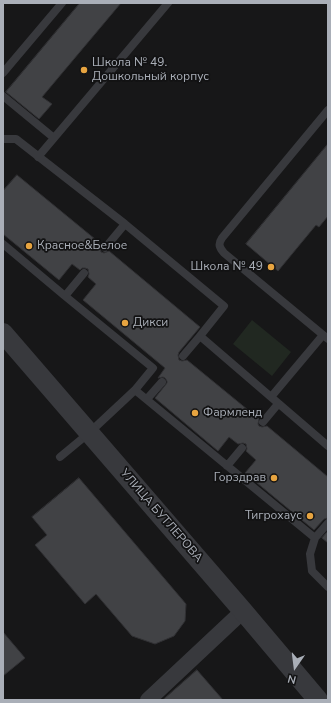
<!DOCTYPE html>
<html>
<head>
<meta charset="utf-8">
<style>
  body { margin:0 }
  #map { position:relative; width:331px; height:703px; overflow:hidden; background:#171718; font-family:"Nunito Sans",sans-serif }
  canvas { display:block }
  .frame { position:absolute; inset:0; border:4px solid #aaafb8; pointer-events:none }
  .north { position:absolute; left:275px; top:647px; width:40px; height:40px; -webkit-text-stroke:3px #121213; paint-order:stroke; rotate:194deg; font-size:11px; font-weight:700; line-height:16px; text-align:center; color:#aaafb8 }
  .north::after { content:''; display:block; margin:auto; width:14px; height:18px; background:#aaafb8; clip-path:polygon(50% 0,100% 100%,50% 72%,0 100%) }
</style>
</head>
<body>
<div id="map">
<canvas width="331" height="703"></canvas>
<div class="frame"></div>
<div class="north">N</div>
</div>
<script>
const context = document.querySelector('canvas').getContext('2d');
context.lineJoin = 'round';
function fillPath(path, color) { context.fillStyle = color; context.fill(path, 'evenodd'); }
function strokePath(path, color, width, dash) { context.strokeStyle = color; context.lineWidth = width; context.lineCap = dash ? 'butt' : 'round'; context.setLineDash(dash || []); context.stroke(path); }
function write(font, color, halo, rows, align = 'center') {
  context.font = font + ' "Nunito Sans",sans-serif'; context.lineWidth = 3.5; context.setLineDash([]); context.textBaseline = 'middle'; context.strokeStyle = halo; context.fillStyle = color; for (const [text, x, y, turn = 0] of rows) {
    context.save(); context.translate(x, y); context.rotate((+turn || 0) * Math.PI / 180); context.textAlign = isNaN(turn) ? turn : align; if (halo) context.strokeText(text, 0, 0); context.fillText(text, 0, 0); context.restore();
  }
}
fillPath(new Path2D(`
  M 252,320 L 291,352 L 272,376 L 233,344 Z`), '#212821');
const building = new Path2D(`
  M 80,3 L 121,3 L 42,97 L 52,104 L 39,119 L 6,92 Z
  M 328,144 L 328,216 L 319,227 L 316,225 L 278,271 L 246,244 Z
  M 17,175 L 101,244 L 100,247 L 101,252 L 104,253 L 109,251 L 200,327 L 179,352 L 178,355 L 179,360 L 182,361 L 187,360 L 259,419 L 258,424 L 259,426 L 262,427 L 267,426 L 328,477 L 328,518 L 324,519 L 314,530 L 245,473 L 256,460 L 246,451 L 247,449 L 246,444 L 243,443 L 238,444 L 229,437 L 218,451 L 155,398 L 167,383 L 167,381 L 165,378 L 163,377 L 158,378 L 165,368 L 83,300 L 96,284 L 88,277 L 89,274 L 88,269 L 85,268 L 82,268 L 80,270 L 72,264 L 59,280 L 3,234 L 3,191 Z
  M 79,478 L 186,604 L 185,621 L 174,636 L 155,644 L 132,636 L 96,594 L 85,604 L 35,545 L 47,535 L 32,517 Z
  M 328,531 L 328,543 L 322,538 Z
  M 3,632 L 25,658 L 3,676 Z
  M 197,670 L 223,700 L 163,700 Z`);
fillPath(building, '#414245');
strokePath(building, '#313134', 1);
strokePath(new Path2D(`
  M 3,73 L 62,3
  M 3,96 L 54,138
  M 328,110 L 222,238 C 218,244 219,247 224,253 L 328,339
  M 3,139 L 16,139 L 125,224 L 224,306 L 200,336 L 328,446
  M 38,157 L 168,3
  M 3,244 L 65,296
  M 105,248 L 125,224
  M 183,356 L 200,336
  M 135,390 L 315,538 L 310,554 L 312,571 L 328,587
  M 271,397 L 323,335
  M 147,399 L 162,382
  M 263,422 L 278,404
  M 60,457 L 89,433 L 135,390 L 153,368 L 65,296 L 84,273
  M 227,466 L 242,448
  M 315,538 L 328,523`), '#38393d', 8);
strokePath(new Path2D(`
  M 148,700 L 243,611`), '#38393d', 16);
strokePath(new Path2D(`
  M 3,333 L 243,611 L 318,700`), '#38393d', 20);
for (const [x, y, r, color] of [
  [84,70,4,"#e7a440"],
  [29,246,4,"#e7a440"],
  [271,267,4,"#e7a440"],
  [125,323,4,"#e7a440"],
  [195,413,4,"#e7a440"],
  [274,478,4,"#e7a440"],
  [310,516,4,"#e7a440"]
]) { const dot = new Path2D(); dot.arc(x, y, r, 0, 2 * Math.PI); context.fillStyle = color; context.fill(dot); strokePath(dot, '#121213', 1.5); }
write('12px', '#aaafb8', '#121213', [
  ["Школа № 49.",92,63],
  ["Дошкольный корпус",92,77],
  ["Красное&Белое",37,246],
  ["Школа № 49",263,267,"right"],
  ["Дикси",133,323],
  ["Фармленд",203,413],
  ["Горздрав",266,478,"right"],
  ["Тигрохаус",302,516,"right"]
], 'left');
write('12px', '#aaafb8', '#121213', [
  ["УЛИЦА БУТЛЕРОВА",161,516,49]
]);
</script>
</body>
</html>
